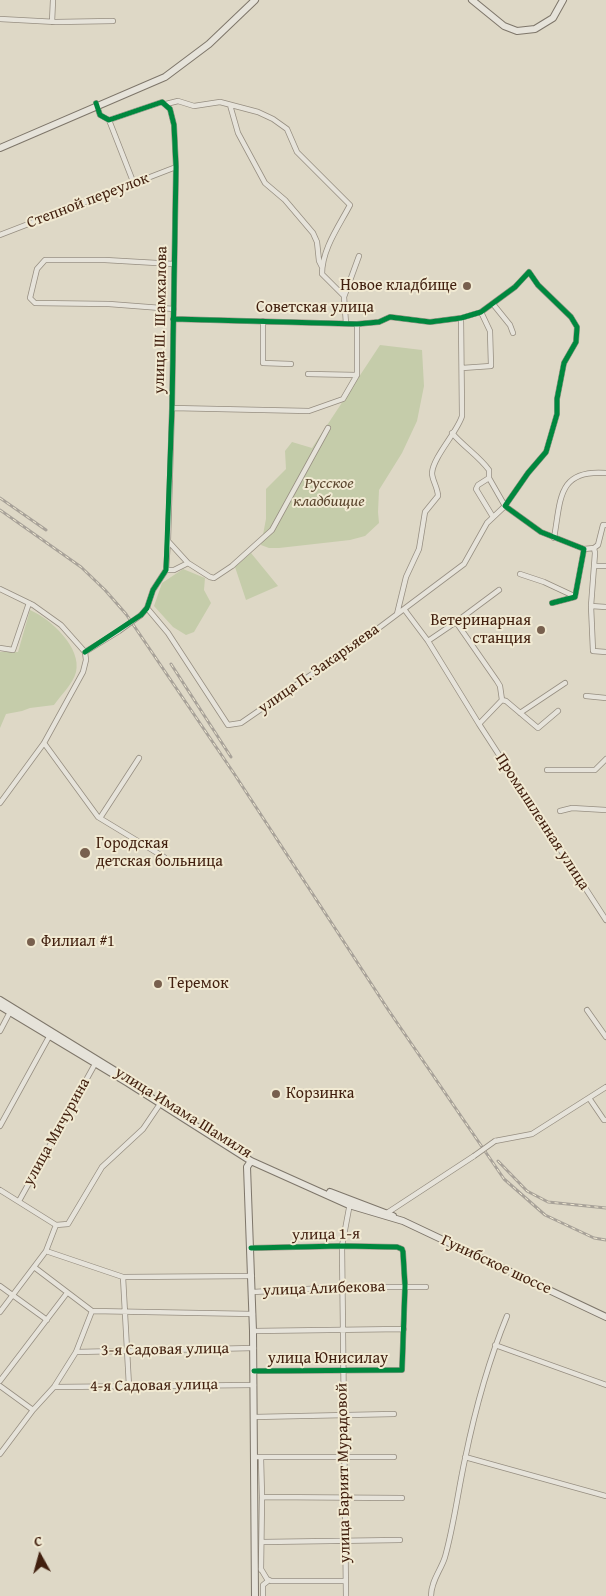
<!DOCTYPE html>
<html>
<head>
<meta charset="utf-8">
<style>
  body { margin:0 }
  #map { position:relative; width:606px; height:1596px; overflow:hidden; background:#ded8c6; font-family:"Gentium Book Plus",serif }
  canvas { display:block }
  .north { position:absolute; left:15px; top:1531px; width:50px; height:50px; -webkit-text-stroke:4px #f1ead3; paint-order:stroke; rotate:353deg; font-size:14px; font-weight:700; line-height:20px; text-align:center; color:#411f0e }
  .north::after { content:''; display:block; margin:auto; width:18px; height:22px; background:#411f0e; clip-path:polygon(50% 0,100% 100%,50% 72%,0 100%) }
</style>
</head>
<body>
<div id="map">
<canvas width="606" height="1596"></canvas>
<div class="north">С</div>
</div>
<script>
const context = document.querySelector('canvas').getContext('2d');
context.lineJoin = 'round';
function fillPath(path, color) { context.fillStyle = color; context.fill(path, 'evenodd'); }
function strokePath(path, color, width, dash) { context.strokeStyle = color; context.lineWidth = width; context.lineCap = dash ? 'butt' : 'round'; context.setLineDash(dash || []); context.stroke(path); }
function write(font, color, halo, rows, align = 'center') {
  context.font = font + ' "Gentium Book Plus",serif'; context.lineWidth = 4; context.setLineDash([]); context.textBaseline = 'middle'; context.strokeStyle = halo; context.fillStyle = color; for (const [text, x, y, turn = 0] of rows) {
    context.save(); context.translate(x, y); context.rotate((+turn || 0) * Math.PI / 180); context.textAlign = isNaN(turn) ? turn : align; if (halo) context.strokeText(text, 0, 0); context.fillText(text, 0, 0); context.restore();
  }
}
fillPath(new Path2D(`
  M 380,345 L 422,350 L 424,386 L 417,421 L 402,453 L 379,490 L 378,512 L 379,523 L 365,536 L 350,540 L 279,548 L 269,548 L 261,545 L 266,519 L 266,489 L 286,469 L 285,451 L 292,442 L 312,448 Z
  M 251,553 L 278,586 L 246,600 L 235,567 Z
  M 183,569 L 205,578 L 204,590 L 211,603 L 194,632 L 186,635 L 173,627 L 154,606 L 162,583 Z
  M 30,610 C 51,619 82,648 76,672 C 73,684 61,695 54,705 L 30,708 L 22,711 L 6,714 L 0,728 L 0,652 L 18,652 Z`), '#c5ccaa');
const minor = new Path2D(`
  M 0,19 L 56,22 L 113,21
  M 52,22 L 53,0
  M 96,103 L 100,115 L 109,120 L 162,102 L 170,109 L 174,125 L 176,167 L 172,408 L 168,541 L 166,570 L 153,590 L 147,608 L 141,615
  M 166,104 L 178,101 L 194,106 L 220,102 L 258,112 L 273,119 L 287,129 L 297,152 L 350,205 C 339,226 322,249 322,274 L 344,296
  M 230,105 L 238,133 L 265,183 L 285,200 L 313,233 L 317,242 L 319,261 L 322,267
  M 109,120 L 134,184
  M 0,235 L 176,167
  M 493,304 L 510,325 L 513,333
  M 174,309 L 109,304 L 35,303 L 30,298 L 37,269 L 45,260 L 105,260 L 174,264
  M 173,319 L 357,324 L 379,322 L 390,317 L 430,322 L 461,318 L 481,312 L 515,287 L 529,272 L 538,285 L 571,317 L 577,327 L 576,342 L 564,363 L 557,399 L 557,414 L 546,452 L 528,473 L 505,506 L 541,532 L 584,549 L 575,597 L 552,603
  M 263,321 L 263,363 L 291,364
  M 346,323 L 344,297 L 359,256
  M 462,368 L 491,366 L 490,331 L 481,312
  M 308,374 L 357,375
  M 172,408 L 309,411 L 343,399 L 357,375 L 357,324
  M 489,478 L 478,485 L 476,489 L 493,517
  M 554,538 C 561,500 557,469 606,473
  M 168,541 L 188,563 L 210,577 L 214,578 L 232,566 L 272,530 L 328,428
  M 594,548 L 595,553 L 591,606 L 593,651 L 606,652
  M 584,549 L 594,548 L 598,545 L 603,525 L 606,525
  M 595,566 L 606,566
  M 166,570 L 174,570 L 188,563
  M 520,574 L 544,582 L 574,596
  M 0,589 L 33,605 L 61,625 L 85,652 L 86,660 L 83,672 L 44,743 L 0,803
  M 591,606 L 606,607
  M 147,608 L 168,633 L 228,725 L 241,723 L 376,630 L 464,564 L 487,523 L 505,506 L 489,478 L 489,470 C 479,456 464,447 452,433
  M 404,609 L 428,641 L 479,724 L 606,920
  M 397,614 L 406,577 L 419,549 L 425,512 L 438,496 C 438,488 432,480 432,473 C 433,457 458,431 462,416 L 461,318
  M 456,622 L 497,681 L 500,686 L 502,700
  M 428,641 L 456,622 L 499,590
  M 0,648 L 13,650 L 29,603
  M 85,652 L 119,631
  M 586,696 L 606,698
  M 520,713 L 565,683
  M 479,724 L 502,700 L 506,701 L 538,728 L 558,711
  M 44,743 L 98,817 L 164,857
  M 547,770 L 595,770 L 606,759
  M 560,811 L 572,808 L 606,810
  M 100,818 L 139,758
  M 587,1010 L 606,1037
  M 0,1031 L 10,1012
  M 589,1098 L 604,1120 L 606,1120
  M 0,1126 L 50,1035
  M 495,1141 L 532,1134 L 606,1087
  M 0,1190 L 56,1225
  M 19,1201 L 95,1064
  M 386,1215 L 387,1213 L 474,1156
  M 56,1225 L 68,1224 L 102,1167 L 143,1129 L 160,1104
  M 251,1248 L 342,1246 L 397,1247 L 402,1249 L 403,1252 L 405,1286 L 402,1370 L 254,1371
  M 46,1251 L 123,1277 L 252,1276
  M 34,1267 L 92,1311 L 253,1314
  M 123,1277 L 129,1386
  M 0,1286 L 47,1320
  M 253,1292 L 343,1287 L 426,1287
  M 0,1312 L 46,1251 L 56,1225
  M 253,1331 L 404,1329
  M 495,1345 L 606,1385
  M 76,1352 L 254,1348
  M 0,1381 L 67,1293
  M 0,1386 L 33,1410
  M 54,1387 L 254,1385
  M 254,1417 L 394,1414
  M 0,1454 L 33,1410 L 54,1387 L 76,1352 L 92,1311
  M 254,1457 L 394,1457
  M 465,1457 L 606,1496
  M 261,1458 L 262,1497 L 261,1570
  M 262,1497 L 402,1498
  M 262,1542 L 400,1540
  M 261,1569 L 267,1579 L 271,1581 L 345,1581
  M 263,1596 L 263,1585 L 268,1581
  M 346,1596 L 342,1246 L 350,1203
  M 431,1596 C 431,1581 441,1570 445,1557 C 454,1525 458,1491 465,1459 C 475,1410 488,1362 507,1316`);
const secondary = new Path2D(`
  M 472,0 L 504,26 L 517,31 L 535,29 L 553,18 L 563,0
  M 0,148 L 165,77 L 209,44 L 255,0
  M 0,1000 L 130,1080
  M 0,1006 L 128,1083 L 251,1161 L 349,1205 L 403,1221 L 606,1317
  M 251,1161 L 247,1167 L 253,1331 L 255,1596
  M 330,1192 L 393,1216`);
strokePath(minor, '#968e81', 6);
strokePath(secondary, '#7e766a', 8);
strokePath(minor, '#e6e3da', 4.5);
strokePath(secondary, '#e6e3da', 6);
const rail = new Path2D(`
  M 0,498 L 46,530
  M 0,510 L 81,567 L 105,590 L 126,614 L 235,775 L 389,1011 L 504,1179 L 545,1215 L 594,1238 L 606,1240
  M 171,664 L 231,757
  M 498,1161 L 527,1191 L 548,1202 L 606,1208`);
strokePath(rail, '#a8a299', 3);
strokePath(rail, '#f1ead3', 1, [4]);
const minorBridge = new Path2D(`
  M 119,631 L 141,615
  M 474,1156 L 495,1141`);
strokePath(minorBridge, '#968e81', 6, []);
strokePath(minorBridge, '#e6e3da', 4.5);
strokePath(new Path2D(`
  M 173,319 L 357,324 L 379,322 L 390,317 L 430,322 L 461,318 L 481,312 L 515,287 L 529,272 L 538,285 L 571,317 L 577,327 L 576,342 L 564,363 L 557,399 L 557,414 L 546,452 L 528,473 L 505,506 L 541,532 L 584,549 L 575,597 L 552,603
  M 85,652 L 141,615 L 147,608 L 153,590 L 166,570 L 172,408 L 176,167 L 174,125 L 170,109 L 162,102 L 109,120 L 100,115 L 96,103
  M 251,1248 L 342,1246 L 397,1247 L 402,1249 L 403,1252 L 405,1286 L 402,1370 L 254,1371`), '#00873e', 5);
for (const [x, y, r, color] of [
  [467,286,5,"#78604e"],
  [541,630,5,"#78604e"],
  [85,853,6,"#78604e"],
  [31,942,5,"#78604e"],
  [158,984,5,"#78604e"],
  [276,1094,5,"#78604e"]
]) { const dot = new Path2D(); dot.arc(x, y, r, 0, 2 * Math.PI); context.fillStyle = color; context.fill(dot); strokePath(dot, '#f1ead3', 2); }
write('16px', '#411f0e', '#f1ead3', [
  ["Степной переулок",88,201,-21],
  ["Советская улица",315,308],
  ["улица Ш. Шамхалова",161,320,-89],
  ["улица П. Закарьяева",319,669,-35],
  ["Промышленная улица",542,822,57],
  ["улица Имама Шамиля",183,1113,32],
  ["улица Мичурина",57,1132,-61],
  ["улица 1-я",326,1235,-1],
  ["Гунибское шоссе",496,1265,25],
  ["улица Алибекова",324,1289,-2],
  ["3-я Садовая улица",165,1350,-1],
  ["улица Юнисилау",328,1359],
  ["4-я Садовая улица",154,1386,-1],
  ["улица Барият Мурадовой",344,1473,-91]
]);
write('16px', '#411f0e', '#f1ead3', [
  ["Новое кладбище",457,286,"right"],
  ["Ветеринарная",531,621,"right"],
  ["станция",531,639,"right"],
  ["Городская",96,844],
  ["детская больница",96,862],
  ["Филиал #1",41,942],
  ["Теремок",168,984],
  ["Корзинка",286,1094]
], 'left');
write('italic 16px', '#5d4830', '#f1ead3', [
  ["Русское",329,484],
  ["кладбищие",329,502]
]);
</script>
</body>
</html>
